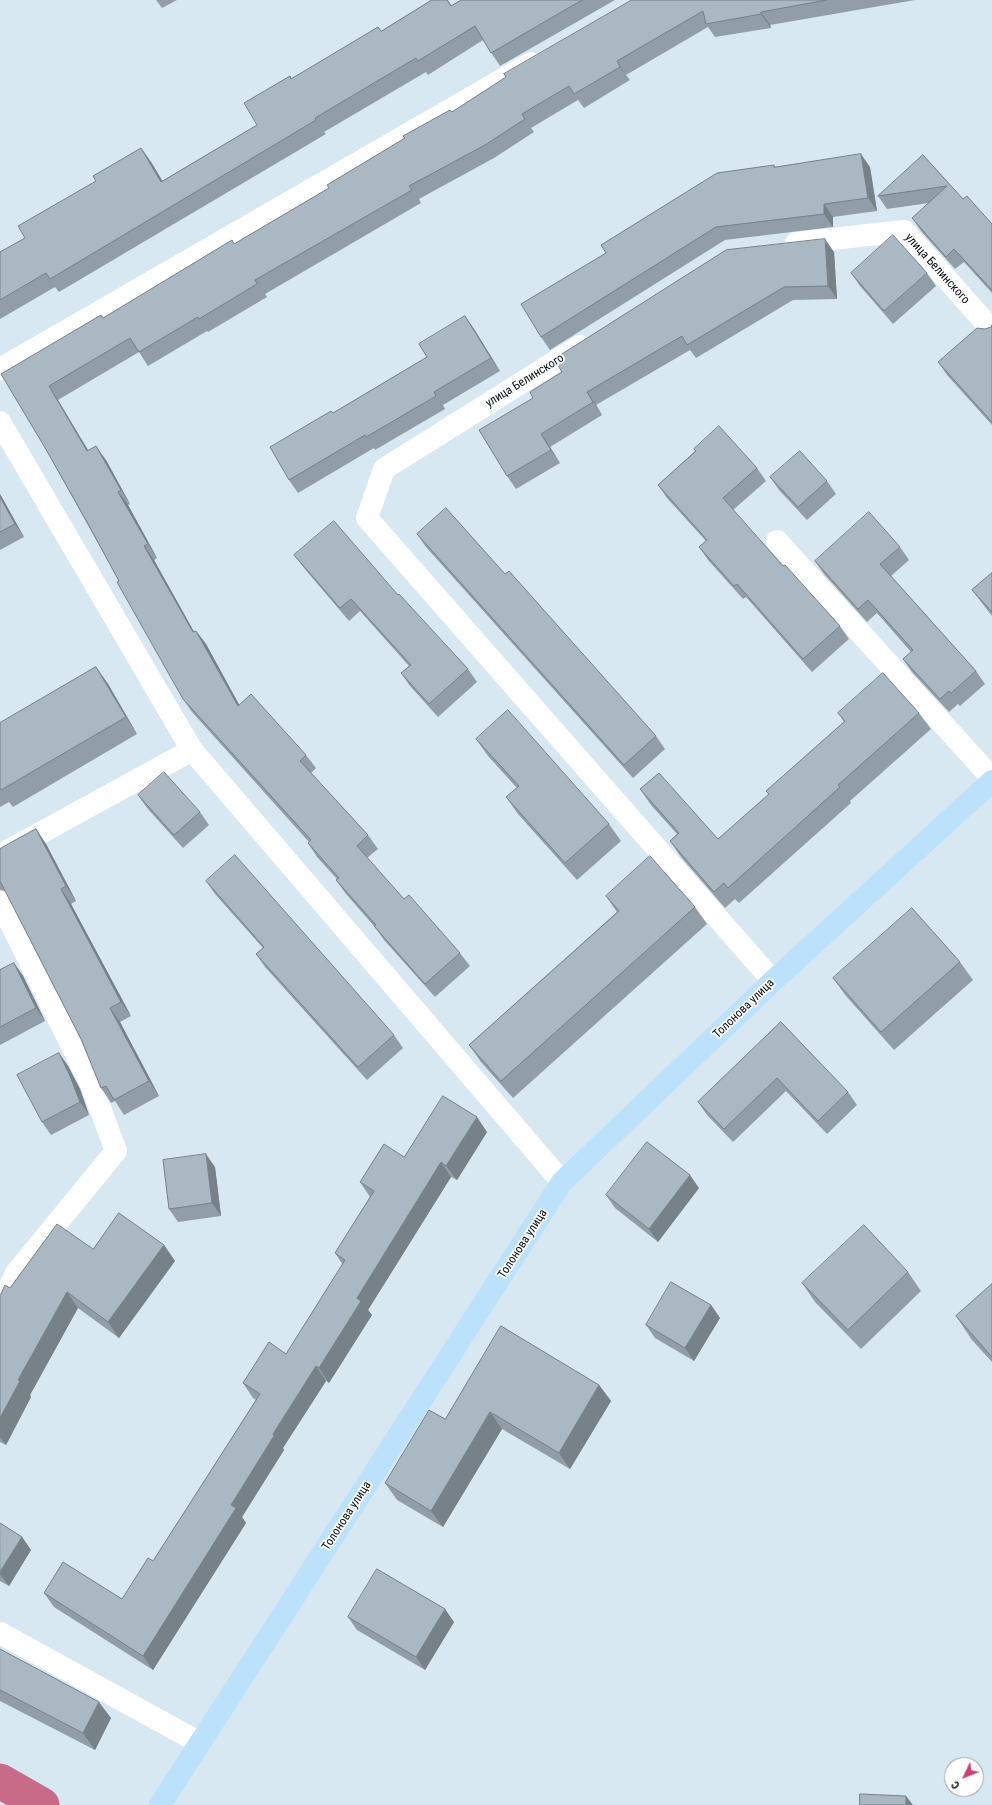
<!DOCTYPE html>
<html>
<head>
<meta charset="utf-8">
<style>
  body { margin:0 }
  #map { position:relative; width:992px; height:1805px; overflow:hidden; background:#d8e8f3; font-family:"Roboto Condensed",sans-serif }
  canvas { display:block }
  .north { position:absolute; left:944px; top:1757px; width:40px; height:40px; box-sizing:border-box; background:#fff; border:1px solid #9c9e9f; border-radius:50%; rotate:227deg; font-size:11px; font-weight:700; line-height:16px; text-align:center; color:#070c0f }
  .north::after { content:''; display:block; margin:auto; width:14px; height:18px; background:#ca4077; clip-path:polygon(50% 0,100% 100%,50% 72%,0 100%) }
</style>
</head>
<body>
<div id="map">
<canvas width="992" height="1805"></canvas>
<div class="north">С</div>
</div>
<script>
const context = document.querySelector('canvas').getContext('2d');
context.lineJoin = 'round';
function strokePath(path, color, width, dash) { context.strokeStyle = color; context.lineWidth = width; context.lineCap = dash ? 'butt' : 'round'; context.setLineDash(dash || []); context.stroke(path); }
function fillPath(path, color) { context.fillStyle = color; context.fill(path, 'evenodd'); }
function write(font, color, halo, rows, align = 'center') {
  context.font = font + ' "Roboto Condensed",sans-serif'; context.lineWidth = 3.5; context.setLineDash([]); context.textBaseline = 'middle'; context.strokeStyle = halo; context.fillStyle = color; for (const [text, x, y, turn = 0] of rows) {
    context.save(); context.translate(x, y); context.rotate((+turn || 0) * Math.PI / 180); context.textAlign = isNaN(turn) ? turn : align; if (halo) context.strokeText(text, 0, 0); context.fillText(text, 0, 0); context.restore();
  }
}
strokePath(new Path2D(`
  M 0,1781 L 42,1805`), '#c86b89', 35);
strokePath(new Path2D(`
  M 796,243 L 904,231 L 992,330
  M 580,346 L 384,469 L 367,518 L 773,981
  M 0,369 L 531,63
  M 0,422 L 192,750 L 562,1182
  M 777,541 L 992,778
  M 0,855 L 192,750
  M 0,902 L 91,1084 L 116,1151 L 16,1273 L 0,1307
  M 0,1633 L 200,1743`), '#fff', 22);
strokePath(new Path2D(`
  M 160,1805 L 562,1182 L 773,981 L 992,781`), '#bbe2fa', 22);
fillPath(new Path2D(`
  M 156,0 L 177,0 L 162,8 Z
  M 432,0 L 448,0 L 452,6 L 461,0 L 615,0 L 500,66 L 483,40 L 428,75 L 426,72 L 324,132 L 326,134 L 59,292 L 55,287 L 0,319 L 0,252 L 25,238 L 96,181 L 141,148 L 151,162 L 162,181 L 257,125 L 292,79 L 378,27 L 381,31 Z
  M 632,0 L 915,0 L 770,25 L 771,28 L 715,37 L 708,27 L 626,75 L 630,80 L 584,108 L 578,100 L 531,128 L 534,132 L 494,158 L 419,199 L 421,203 L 265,294 L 267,297 L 208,332 L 207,331 L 148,366 L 139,352 L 58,400 L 88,451 L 106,460 L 130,504 L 128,505 L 157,558 L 154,560 L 194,632 L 196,631 L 206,644 L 239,705 L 306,755 L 316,768 L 311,773 L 368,835 L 378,849 L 367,858 L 404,899 L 460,953 L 470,966 L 435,997 L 384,940 L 374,926 L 346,894 L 336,880 L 337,879 L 317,857 L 308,843 L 309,842 L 192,712 L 183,699 L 119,581 L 44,446 L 1,374 L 103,318 L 234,244 L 329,188 L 452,112 Z
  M 923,155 L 963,199 L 992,224 L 992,293 L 964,262 L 955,269 L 921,231 L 912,218 L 929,203 L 887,209 L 878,196 Z
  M 774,165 L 775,167 L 870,167 L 877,211 L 833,217 L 833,227 L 725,240 L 550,350 L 541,337 Z
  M 834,252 L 837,299 L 793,300 L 696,358 L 690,350 L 596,405 L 602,415 L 550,447 L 560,463 L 516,489 L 507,476 L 479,430 Z
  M 851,273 L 927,273 L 936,286 L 893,324 L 860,286 Z
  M 465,316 L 474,329 L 500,371 L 443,405 L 445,409 L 375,450 L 374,448 L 298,493 L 289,480 L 333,413 L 427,357 Z
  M 992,325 L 992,425 L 947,375 L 938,362 L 985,329 L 991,327 Z
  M 694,449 L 757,468 L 766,481 L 733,510 L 783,566 L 840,626 L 849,639 L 812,672 L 746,597 L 743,599 L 708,560 L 699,547 L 706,541 L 667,498 L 658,485 L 695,451 Z
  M 770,477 L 827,481 L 836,494 L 807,520 L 779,490 Z
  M 0,494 L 24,537 L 0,550 Z
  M 417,534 L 505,574 L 656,736 L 665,749 L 633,778 L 426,547 Z
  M 900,547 L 909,560 L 891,576 L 976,671 L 985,684 L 960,706 L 958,704 L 949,712 L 912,672 L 903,659 L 911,652 L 877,613 L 867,622 L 824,574 L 815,561 Z
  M 294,555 L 398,595 L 468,669 L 477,682 L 438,717 L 410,686 L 401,673 L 409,666 L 360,611 L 349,621 L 304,568 Z
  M 992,573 L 992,616 L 985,607 L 972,590 Z
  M 96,667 L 108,684 L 137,734 L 13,807 L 9,802 L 0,807 L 0,723 Z
  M 838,713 L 919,713 L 931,729 L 850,801 L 851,803 L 739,903 L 735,899 L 725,908 L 681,857 L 670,841 L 677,834 L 651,805 L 640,789 L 718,839 L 769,795 L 766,791 L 844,722 Z
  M 476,739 L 609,824 L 621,841 L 577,880 L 518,814 L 506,797 L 517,788 L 488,756 Z
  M 138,795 L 200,812 L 209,825 L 183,848 L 147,808 Z
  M 36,829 L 46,844 L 76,901 L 71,904 L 131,1016 L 120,1022 L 159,1096 L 124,1115 L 115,1101 L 111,1103 L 101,1088 L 81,1039 L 6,891 L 0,890 L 0,849 Z
  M 206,881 L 394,1035 L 403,1048 L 367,1080 L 265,967 L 256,954 L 263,948 L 215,894 Z
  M 606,896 L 695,907 L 707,924 L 513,1098 L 481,1062 L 469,1045 L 617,912 Z
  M 960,962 L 973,980 L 894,1050 L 846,996 L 833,978 Z
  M 14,963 L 23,976 L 45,1021 L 0,1045 L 0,970 Z
  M 781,1022 L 848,1092 L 857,1105 L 827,1134 L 786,1091 L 733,1142 L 707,1115 L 698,1102 Z
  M 59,1053 L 68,1066 L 80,1089 L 89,1115 L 51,1135 L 42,1122 Z
  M 487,1132 L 457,1180 L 451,1177 L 368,1310 L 372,1315 L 329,1383 L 326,1381 L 283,1448 L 284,1450 L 242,1517 L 246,1523 L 153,1670 L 54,1607 L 44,1593 L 122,1599 L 153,1561 L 256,1400 L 253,1398 L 243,1383 L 286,1354 L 343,1265 L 335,1253 L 370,1197 L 360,1182 L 404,1157 Z
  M 215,1167 L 221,1216 L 178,1222 L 169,1209 Z
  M 699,1188 L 658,1242 L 615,1208 L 606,1195 Z
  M 164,1245 L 175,1261 L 119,1338 L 78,1308 L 30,1395 L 31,1397 L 6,1445 L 0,1442 L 0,1296 L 10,1288 L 93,1249 Z
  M 908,1272 L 921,1291 L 861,1349 L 815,1302 L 802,1283 Z
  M 992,1284 L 992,1362 L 972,1340 L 956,1316 Z
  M 711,1305 L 720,1318 L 694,1361 L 655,1338 L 646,1325 Z
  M 599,1385 L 611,1401 L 570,1469 L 502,1429 L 443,1527 L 397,1500 L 385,1483 L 445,1419 Z
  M 0,1523 L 22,1537 L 31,1550 L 9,1586 L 0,1581 Z
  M 348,1617 L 454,1622 L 425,1670 L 357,1630 Z
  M 0,1649 L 111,1718 L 95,1750 L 0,1701 Z`), '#919ea7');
fillPath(new Path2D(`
  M 761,12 L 770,25 L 771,28 L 761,14 Z
  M 617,61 L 626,75 L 630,80 L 620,67 Z
  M 141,148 L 151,162 L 171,195 L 161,182 Z
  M 861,154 L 870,167 L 877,211 L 868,198 Z
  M 824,204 L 833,217 L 833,227 L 824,214 Z
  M 825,239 L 834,252 L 837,299 L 828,286 Z
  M 465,316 L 474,329 L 500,371 L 491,358 Z
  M 49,386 L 58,400 L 97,465 L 87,451 Z
  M 587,392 L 596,405 L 602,415 L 593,402 Z
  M 541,434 L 550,447 L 560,463 L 551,450 Z
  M 96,446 L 106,460 L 130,504 L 121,490 Z
  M 118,492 L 128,505 L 157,558 L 148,544 Z
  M 0,494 L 24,537 L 15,524 L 0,497 Z
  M 144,546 L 154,560 L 202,646 L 193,632 Z
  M 196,631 L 206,644 L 247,719 L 238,706 Z
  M 96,667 L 108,684 L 137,734 L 126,717 Z
  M 36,829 L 46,844 L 76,901 L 66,886 Z
  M 61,889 L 71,904 L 131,1016 L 121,1002 Z
  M 14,963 L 23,976 L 45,1021 L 36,1008 Z
  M 110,1008 L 120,1022 L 159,1096 L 149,1081 Z
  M 59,1053 L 68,1066 L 80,1089 L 89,1115 L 80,1102 Z
  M 477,1117 L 487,1132 L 457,1180 L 446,1166 Z
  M 206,1154 L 215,1167 L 221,1216 L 212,1203 Z
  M 441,1162 L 451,1177 L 368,1310 L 372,1315 L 329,1383 L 319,1368 L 357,1298 Z
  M 690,1175 L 699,1188 L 658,1242 L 649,1229 Z
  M 164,1245 L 175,1261 L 119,1338 L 108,1322 Z
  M 67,1292 L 78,1308 L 30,1395 L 31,1397 L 6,1445 L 0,1437 L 0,1418 L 18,1380 Z
  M 711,1305 L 720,1318 L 694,1361 L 685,1348 Z
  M 316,1366 L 326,1381 L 283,1448 L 284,1450 L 242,1517 L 246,1523 L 153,1670 L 143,1656 L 273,1434 Z
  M 599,1385 L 611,1401 L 570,1469 L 559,1453 Z
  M 490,1412 L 502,1429 L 443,1527 L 431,1511 Z
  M 22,1537 L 31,1550 L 9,1586 L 0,1574 L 0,1572 Z
  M 445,1609 L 454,1622 L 425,1670 L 416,1657 Z
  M 99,1702 L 111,1718 L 95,1750 L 83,1733 Z
  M 906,1796 L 913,1805 L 906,1805 Z`), '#768188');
const building = new Path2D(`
  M 432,0 L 447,0 L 451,6 L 461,0 L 582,0 L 491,53 L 475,26 L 418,61 L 416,58 L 315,118 L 316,120 L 50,279 L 46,273 L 0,300 L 0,252 L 25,238 L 18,226 L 96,181 L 93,176 L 141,148 L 161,182 L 257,125 L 244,103 L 290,76 L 291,79 L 378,27 L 381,31 Z
  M 632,0 L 827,0 L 761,12 L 761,14 L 706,24 L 703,11 L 617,61 L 620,67 L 574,94 L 569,86 L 522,114 L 525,119 L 485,145 L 409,186 L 412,190 L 255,280 L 257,284 L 199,319 L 198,317 L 139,352 L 130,338 L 49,386 L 87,451 L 96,446 L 121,490 L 118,492 L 148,544 L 144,546 L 193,632 L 196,631 L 238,706 L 251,694 L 306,755 L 300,761 L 368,835 L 357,846 L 404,899 L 409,895 L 460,953 L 425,984 L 374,926 L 376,925 L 336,880 L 339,878 L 308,843 L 311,840 L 183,699 L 117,582 L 119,581 L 87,522 L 44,446 L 1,374 L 101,315 L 103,318 L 232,240 L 234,244 L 329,188 L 327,185 L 405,138 L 403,136 L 450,110 L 452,112 L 506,77 L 504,74 Z
  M 861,154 L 868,198 L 824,204 L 824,214 L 716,227 L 541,337 L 521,304 L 606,253 L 601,245 L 717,173 L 774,165 L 774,167 Z
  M 923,155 L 963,199 L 967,196 L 992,224 L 992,290 L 954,249 L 946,257 L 912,218 L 947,186 L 878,196 Z
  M 893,235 L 927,273 L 884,311 L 851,273 Z
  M 825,239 L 828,286 L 784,287 L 687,345 L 682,336 L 587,392 L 593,402 L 541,434 L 551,450 L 507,476 L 479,430 L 533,398 L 530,392 L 562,372 L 554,359 L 726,250 Z
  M 465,316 L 491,358 L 434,392 L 436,396 L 366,437 L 365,435 L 289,480 L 270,447 L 331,411 L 333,413 L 427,357 L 419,344 Z
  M 992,325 L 992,422 L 938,362 L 977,328 L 985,329 L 991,327 Z
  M 719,426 L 757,468 L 723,498 L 783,566 L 785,565 L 840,626 L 803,659 L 737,584 L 734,586 L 699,547 L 707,540 L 658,485 L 696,451 L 694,449 Z
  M 800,451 L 827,481 L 798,507 L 770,477 Z
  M 0,497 L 15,524 L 0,532 Z
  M 446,508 L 505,574 L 509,571 L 656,736 L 624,765 L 417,534 Z
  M 869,512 L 900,547 L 880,564 L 976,671 L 951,693 L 949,691 L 940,699 L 903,659 L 913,650 L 868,600 L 858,609 L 815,561 Z
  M 334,521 L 398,595 L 399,594 L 468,669 L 429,704 L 401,673 L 411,665 L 351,599 L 340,608 L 294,555 Z
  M 992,573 L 992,612 L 972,590 Z
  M 96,667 L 126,717 L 1,790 L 0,788 L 0,723 Z
  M 883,673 L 919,713 L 838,785 L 840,787 L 728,888 L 724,883 L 714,892 L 670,841 L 679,833 L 640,789 L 659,773 L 718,839 L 769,794 L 766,791 L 845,721 L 838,713 Z
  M 508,710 L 609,824 L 565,863 L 506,797 L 519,786 L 476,739 Z
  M 164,772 L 200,812 L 174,835 L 138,795 Z
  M 36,829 L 66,886 L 61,889 L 121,1002 L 110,1008 L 149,1081 L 114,1100 L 106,1086 L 101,1088 L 81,1039 L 0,881 L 0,849 Z
  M 235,855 L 394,1035 L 358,1067 L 256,954 L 264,947 L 206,881 Z
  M 650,856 L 695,907 L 501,1081 L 469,1045 L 619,911 L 606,896 Z
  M 912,908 L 960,962 L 881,1032 L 833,978 Z
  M 14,963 L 36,1008 L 0,1027 L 0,970 Z
  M 781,1022 L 848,1092 L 818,1121 L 777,1078 L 724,1129 L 698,1102 Z
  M 59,1053 L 70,1076 L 80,1102 L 42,1122 L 17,1075 Z
  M 443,1096 L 477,1117 L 446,1166 L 441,1162 L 357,1298 L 361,1301 L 319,1368 L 316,1366 L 273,1434 L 274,1436 L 231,1505 L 236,1508 L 143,1656 L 44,1593 L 63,1562 L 122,1599 L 148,1558 L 153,1561 L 260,1394 L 243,1383 L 269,1342 L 286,1354 L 345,1260 L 335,1253 L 374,1191 L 360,1182 L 384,1144 L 404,1157 Z
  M 647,1142 L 690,1175 L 649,1229 L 606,1195 Z
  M 206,1154 L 212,1203 L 169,1209 L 163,1160 Z
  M 119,1213 L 164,1245 L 108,1322 L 67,1292 L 18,1380 L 20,1381 L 0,1418 L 0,1296 L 5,1285 L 10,1288 L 57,1224 L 93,1249 Z
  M 864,1225 L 908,1272 L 848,1330 L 802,1283 Z
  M 671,1282 L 711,1305 L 685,1348 L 646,1325 Z
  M 992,1284 L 992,1357 L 956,1316 Z
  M 501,1326 L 599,1385 L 559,1453 L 490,1412 L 431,1511 L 385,1483 L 429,1410 L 445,1419 Z
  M 0,1523 L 22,1537 L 0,1572 Z
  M 377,1569 L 445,1609 L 416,1657 L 348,1617 Z
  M 0,1649 L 99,1702 L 83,1733 L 0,1690 Z
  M 860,1794 L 906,1796 L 906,1805 L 860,1805 Z`);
fillPath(building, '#a9b8c2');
strokePath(building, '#768188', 1);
write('12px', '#070c0f', '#fff', [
  ["улица Белинского",937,269,48],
  ["улица Белинского",525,381,-32],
  ["Толонова улица",744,1009,-44],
  ["Толонова улица",523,1244,-57],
  ["Толонова улица",347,1516,-57]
]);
</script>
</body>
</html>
